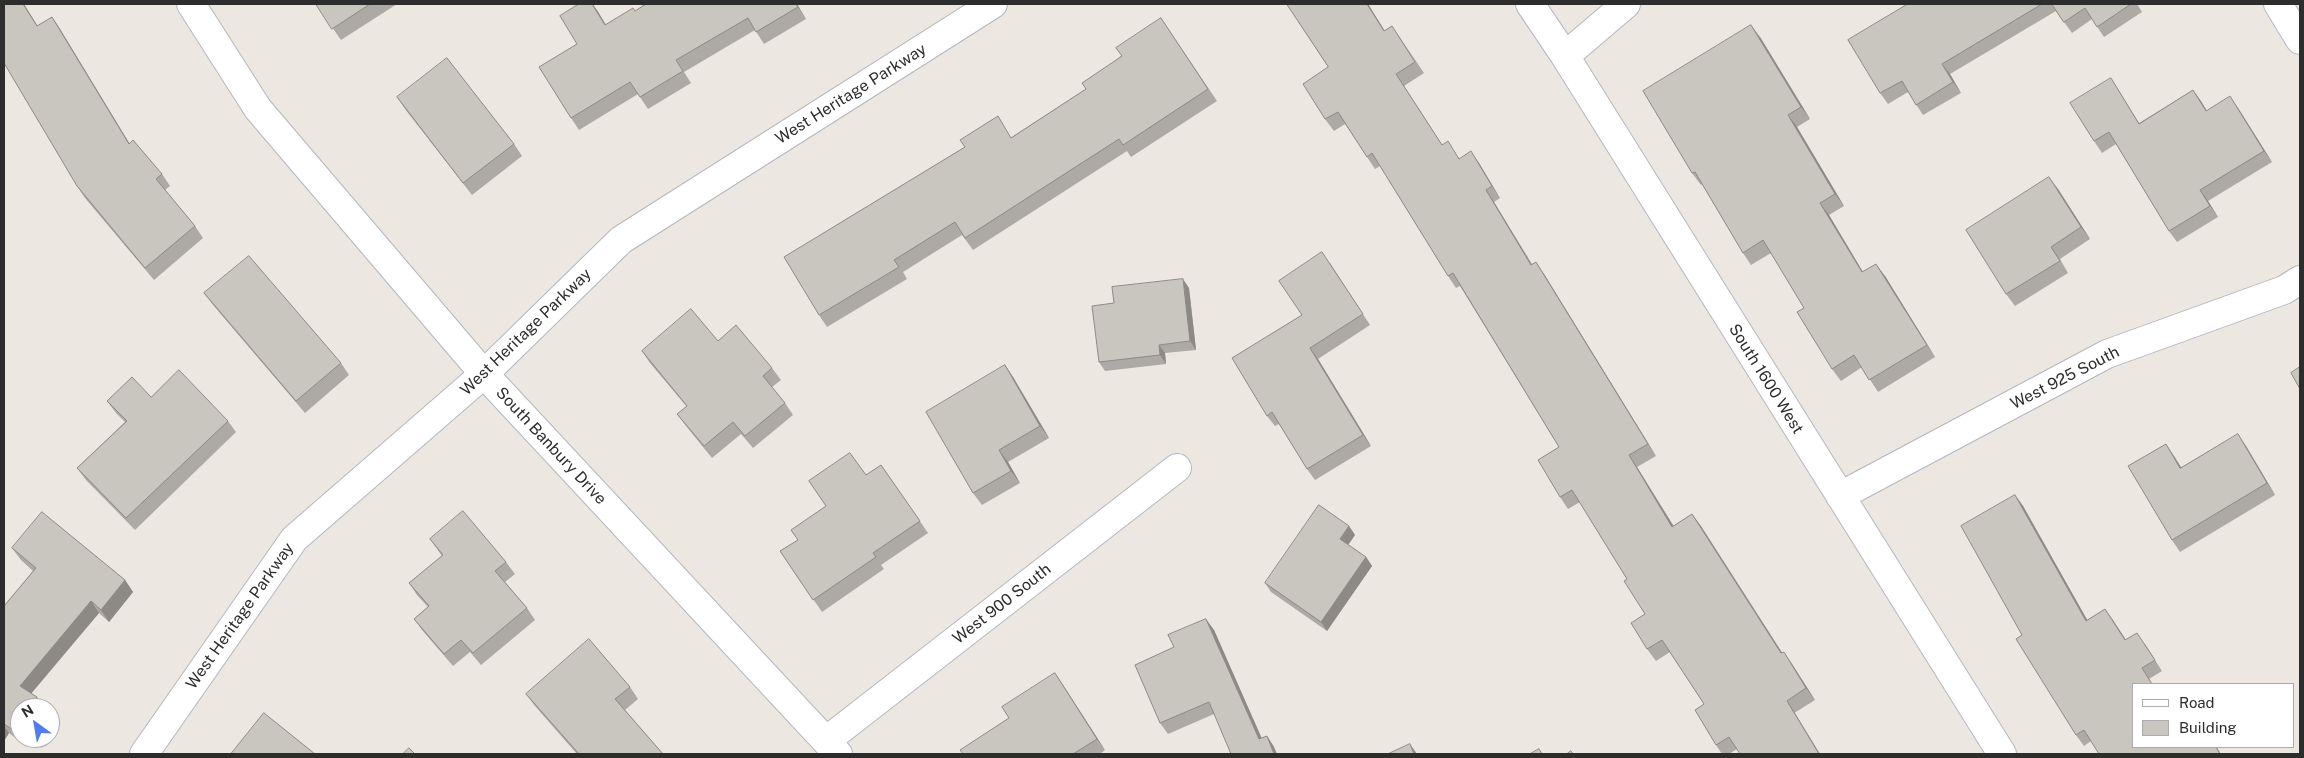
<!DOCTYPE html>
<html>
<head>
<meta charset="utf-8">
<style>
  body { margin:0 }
  #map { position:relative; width:2304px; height:758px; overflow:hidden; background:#ede7e1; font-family:"Public Sans",sans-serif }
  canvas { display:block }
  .frame { position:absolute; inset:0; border:5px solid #2d2d2d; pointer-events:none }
  .legend { position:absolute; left:2132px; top:683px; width:162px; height:65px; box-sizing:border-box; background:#fff; border:1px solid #ababab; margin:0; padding:6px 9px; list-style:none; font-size:15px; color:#2d2d2d }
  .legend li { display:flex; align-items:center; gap:10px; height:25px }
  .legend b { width:25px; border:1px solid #ababab }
  .north { position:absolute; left:10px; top:698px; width:50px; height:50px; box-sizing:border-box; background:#fff; border:1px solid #ababab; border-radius:50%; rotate:328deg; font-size:14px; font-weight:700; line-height:20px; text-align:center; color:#2d2d2d }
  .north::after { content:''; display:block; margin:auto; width:18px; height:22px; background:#4f7ded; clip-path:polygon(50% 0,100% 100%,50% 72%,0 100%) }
</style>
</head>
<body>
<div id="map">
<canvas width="2304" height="758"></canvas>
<div class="frame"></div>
<ul class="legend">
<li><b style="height:6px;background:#fff"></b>Road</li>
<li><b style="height:14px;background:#c9c5bf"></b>Building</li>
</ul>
<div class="north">N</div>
</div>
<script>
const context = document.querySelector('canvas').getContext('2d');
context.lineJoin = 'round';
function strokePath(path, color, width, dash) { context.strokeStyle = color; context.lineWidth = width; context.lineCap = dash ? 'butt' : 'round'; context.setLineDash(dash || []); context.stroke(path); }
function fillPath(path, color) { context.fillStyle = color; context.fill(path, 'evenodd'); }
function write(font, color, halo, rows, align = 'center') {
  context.font = font + ' "Public Sans",sans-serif'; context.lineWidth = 4; context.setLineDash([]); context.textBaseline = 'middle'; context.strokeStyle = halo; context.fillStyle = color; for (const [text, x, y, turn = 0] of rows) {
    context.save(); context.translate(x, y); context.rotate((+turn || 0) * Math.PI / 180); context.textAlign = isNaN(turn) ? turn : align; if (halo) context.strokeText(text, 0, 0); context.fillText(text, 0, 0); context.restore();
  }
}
const minor = new Path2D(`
  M 191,4 L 258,109 L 484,374 L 838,754
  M 1530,4 L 1565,56 L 2002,754
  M 2278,4 L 2300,40
  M 1565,56 L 1626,4
  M 1840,496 L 2107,354 L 2284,290 L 2300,280
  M 827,740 L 1177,468
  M 144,754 L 294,539 L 484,374 L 621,240 L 993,4`);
strokePath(minor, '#b4b7bf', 30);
strokePath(minor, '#fff', 28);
fillPath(new Path2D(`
  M 316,4 L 397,4 L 341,40 Z
  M 579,4 L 593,4 L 606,25 L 635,11 L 646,4 L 799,4 L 797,4 L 806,19 L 764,44 L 755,30 L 684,72 L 691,83 L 648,109 L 638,94 L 579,130 L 571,118 L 577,44 Z
  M 1287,4 L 1368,4 L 1385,31 L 1392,26 L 1424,73 L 1404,86 L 1442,145 L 1459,158 L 1479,163 L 1500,198 L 1494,202 L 1532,264 L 1544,274 L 1656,456 L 1637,467 L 1673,526 L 1692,514 L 1782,653 L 1792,664 L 1815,700 L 1729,754 L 1722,754 L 1716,745 L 1704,704 L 1670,652 L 1656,661 L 1647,649 L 1645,614 L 1627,579 L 1580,502 L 1568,509 L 1560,497 L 1559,447 L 1460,286 L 1456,288 L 1448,276 L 1380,166 L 1375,169 L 1345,124 L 1334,131 L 1325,119 L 1328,67 Z
  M 1908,4 L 2137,4 L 2142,12 L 2104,37 L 2092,19 L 2072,33 L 2056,11 L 1950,74 L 1961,93 L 1923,115 L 1908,92 L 1888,104 L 1880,93 Z
  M 52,17 L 60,29 L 129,143 L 162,174 L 170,186 L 165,190 L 195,226 L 203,238 L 154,280 L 85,198 L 77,186 L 38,26 Z
  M 1161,18 L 1217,101 L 1131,157 L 1127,151 L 973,250 L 962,235 L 903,272 L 907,279 L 827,327 L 819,315 L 1012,137 L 1086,89 Z
  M 1760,37 L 1810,119 L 1797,127 L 1844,206 L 1829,215 L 1863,272 L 1885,276 L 1935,357 L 1878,392 L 1862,367 L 1841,381 L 1832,369 L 1804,308 L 1771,253 L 1751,265 L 1743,253 L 1702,184 L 1701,185 L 1692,173 Z
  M 2118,89 L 2139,123 L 2193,90 L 2207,111 L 2238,108 L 2272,162 L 2208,201 L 2218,217 L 2177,242 L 2169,231 L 2116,144 L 2102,153 L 2094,141 Z
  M 397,97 L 514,144 L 522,156 L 472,195 L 405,109 Z
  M 2058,189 L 2090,239 L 2060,259 L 2068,273 L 2015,306 L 2006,294 Z
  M 1330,263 L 1370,325 L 1318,359 L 1371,446 L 1315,480 L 1307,469 L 1279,424 L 1275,426 L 1267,416 L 1302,315 Z
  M 1189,288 L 1196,350 L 1165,353 L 1166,364 L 1105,371 L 1099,362 L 1114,303 Z
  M 204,293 L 341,363 L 349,375 L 305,413 L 213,305 Z
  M 718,341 L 772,368 L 781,380 L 772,387 L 785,403 L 793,415 L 753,448 L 741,434 L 712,458 L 686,426 L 677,414 L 687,407 L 650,363 L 642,351 Z
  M 1005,365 L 1013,377 L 1049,438 L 1008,462 L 1020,483 L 982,505 L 973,493 Z
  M 151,397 L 228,421 L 236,432 L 135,530 L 86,480 L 77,468 L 125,422 L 116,413 L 107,401 Z
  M 2246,446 L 2275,495 L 2180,552 L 2172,540 L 2174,456 L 2181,467 Z
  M 881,465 L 928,533 L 881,565 L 884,569 L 822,612 L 780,551 L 798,540 L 826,506 L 866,475 Z
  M 2015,495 L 2023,506 L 2087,620 L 2105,609 L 2126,640 L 2145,644 L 2162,671 L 2149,679 L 2152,684 L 2133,684 L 2133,747 L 2217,747 L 2221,754 L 2099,754 L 2091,741 L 2084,746 L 2076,735 L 2022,635 Z
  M 1349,526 L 1355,535 L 1348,545 L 1366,557 L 1372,566 L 1327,631 L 1271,592 L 1265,583 Z
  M 430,539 L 506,562 L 515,574 L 505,582 L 527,608 L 535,620 L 481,665 L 470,652 L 453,666 L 422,630 L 414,619 L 428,607 L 417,595 L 409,583 L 442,556 Z
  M 12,548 L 125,580 L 133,592 L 109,622 L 99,613 L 31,694 L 21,742 L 9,733 L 4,741 L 4,606 L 33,571 L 21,560 Z
  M 1214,630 L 1261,738 L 1267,736 L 1274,747 L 1214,714 L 1168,734 L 1160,723 Z
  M 1063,685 L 1105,750 L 1100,754 L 963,754 Z
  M 630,687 L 638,699 L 625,710 L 663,754 L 577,754 L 535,706 L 526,694 Z`), '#ada9a4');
fillPath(new Path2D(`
  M 23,4 L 24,4 L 45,38 L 37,26 Z
  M 592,4 L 597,10 L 613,37 L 605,25 Z
  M 796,4 L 797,4 L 806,19 Z
  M 1367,4 L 1368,4 L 1392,43 L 1384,31 Z
  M 52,17 L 60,29 L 137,156 L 129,144 Z
  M 1751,25 L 1760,37 L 1810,119 L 1801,107 Z
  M 1942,64 L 1950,74 L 1961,93 L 1953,82 Z
  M 1396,74 L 1404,86 L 1450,157 L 1442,145 Z
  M 2193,90 L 2201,101 L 2214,123 L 2206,111 Z
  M 2230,96 L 2238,108 L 2272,162 L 2264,151 Z
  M 1788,115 L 1797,127 L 1844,206 L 1835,194 Z
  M 1471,151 L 1479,163 L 1500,198 L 1492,186 Z
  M 2049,177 L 2058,189 L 2090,239 L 2081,227 Z
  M 1486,190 L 1494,202 L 1539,277 L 1531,265 Z
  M 2200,190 L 2208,201 L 2218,217 L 2210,206 Z
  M 1820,203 L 1829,215 L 1870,284 L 1862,272 Z
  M 1536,262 L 1544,274 L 1656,456 L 1648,444 Z
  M 1876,264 L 1885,276 L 1935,357 L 1927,345 Z
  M 1183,279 L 1189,288 L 1196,350 L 1190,341 Z
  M 1159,345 L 1165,353 L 1166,364 L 1160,355 Z
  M 1310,348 L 1318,359 L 1371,446 L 1363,435 Z
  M 1005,365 L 1013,377 L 1049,438 L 1040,426 Z
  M 2238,434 L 2246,446 L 2275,495 L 2267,483 Z
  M 2166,444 L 2174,456 L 2188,479 L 2180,468 Z
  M 999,450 L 1008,462 L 1020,483 L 1011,471 Z
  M 1629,455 L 1637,467 L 1681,538 L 1672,527 Z
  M 2015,495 L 2023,506 L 2094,632 L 2086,621 Z
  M 1692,514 L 1701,526 L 1790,665 L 1781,653 Z
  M 1349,526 L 1355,535 L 1346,548 L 1340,539 Z
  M 1366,557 L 1372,566 L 1327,631 L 1321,622 Z
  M 125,580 L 133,592 L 109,622 L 101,610 Z
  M 91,601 L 99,613 L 28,697 L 20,686 Z
  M 2105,609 L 2113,620 L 2133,651 L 2125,640 Z
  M 1206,619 L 1214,630 L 1267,750 L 1259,739 Z
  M 1784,652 L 1792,664 L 1815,700 L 1806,688 Z
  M 1055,673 L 1063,685 L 1105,750 L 1097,739 Z
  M 37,697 L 44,708 L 29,708 Z
  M 1787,701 L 1795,713 L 1820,754 L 1819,754 Z
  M 20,720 L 20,738 L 24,738 L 21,742 L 13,730 Z
  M 4,726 L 9,733 L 4,741 Z
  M 1267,736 L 1274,747 L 1277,754 L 1274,754 Z
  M 1410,744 L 1417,754 L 1414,754 Z`), '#8d8a86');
const building = new Path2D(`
  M 4,4 L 23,4 L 37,26 L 52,17 L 129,144 L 133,140 L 162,174 L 156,179 L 195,226 L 145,268 L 77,186 L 4,63 Z
  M 316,4 L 370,4 L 332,29 Z
  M 579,4 L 592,4 L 605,25 L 633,8 L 635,11 L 646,4 L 796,4 L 798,7 L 756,32 L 748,18 L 676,60 L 683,71 L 640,97 L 630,82 L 571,118 L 539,67 L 577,44 L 560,16 Z
  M 1287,4 L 1367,4 L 1384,31 L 1392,26 L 1415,62 L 1396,74 L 1442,145 L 1448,141 L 1459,159 L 1471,151 L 1492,186 L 1486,190 L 1531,265 L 1536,262 L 1648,444 L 1629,455 L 1672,527 L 1692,514 L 1781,653 L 1784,652 L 1806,688 L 1787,701 L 1819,754 L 1740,754 L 1729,737 L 1716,745 L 1695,710 L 1704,704 L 1662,640 L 1647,649 L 1631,623 L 1645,614 L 1624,581 L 1627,579 L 1572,490 L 1560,497 L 1538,460 L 1559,447 L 1453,273 L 1448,276 L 1372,153 L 1367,157 L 1338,112 L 1325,119 L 1303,84 L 1328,67 Z
  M 1908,4 L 2042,4 L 1942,64 L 1953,82 L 1916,105 L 1902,81 L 1880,93 L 1848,40 Z
  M 2052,4 L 2131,4 L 2097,27 L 2085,8 L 2064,22 Z
  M 1161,18 L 1208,89 L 1123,145 L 1119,139 L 965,238 L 955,222 L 894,260 L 899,267 L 819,315 L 784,257 L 965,147 L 960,140 L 998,116 L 1011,138 L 1086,89 L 1082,83 L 1122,56 L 1116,48 Z
  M 1751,25 L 1801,107 L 1788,115 L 1835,194 L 1820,203 L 1862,272 L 1876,264 L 1927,345 L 1869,380 L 1854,355 L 1832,369 L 1797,312 L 1804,308 L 1763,240 L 1743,253 L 1695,172 L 1692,173 L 1643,91 Z
  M 447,58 L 514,144 L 463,183 L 397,97 Z
  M 2111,78 L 2139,124 L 2193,90 L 2206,111 L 2230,96 L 2264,151 L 2200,190 L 2210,206 L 2169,231 L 2109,132 L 2094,141 L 2070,103 Z
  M 2049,177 L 2081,227 L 2051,247 L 2060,261 L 2006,294 L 1966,230 Z
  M 1322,252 L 1363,314 L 1310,348 L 1363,435 L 1307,469 L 1272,412 L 1267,416 L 1232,358 L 1302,315 L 1279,281 Z
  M 249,256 L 341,363 L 296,401 L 204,293 Z
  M 1183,279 L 1190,341 L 1159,345 L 1160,355 L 1099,362 L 1092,306 L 1114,303 L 1112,287 Z
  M 691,309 L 718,341 L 736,325 L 772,368 L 763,376 L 785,403 L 745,436 L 733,422 L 704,446 L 677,414 L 687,406 L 642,351 Z
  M 1005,365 L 1040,426 L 999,450 L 1011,471 L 973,493 L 926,412 Z
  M 2300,367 L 2300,389 L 2291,373 Z
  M 179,370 L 228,421 L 126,518 L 77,468 L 127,421 L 107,401 L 132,377 L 151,397 Z
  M 2238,434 L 2267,483 L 2172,540 L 2128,466 L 2166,444 L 2180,468 Z
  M 850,453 L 866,475 L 881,465 L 920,521 L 873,553 L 876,557 L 813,600 L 780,551 L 798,540 L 791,530 L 826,506 L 809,481 Z
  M 2015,495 L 2086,621 L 2105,609 L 2125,640 L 2137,633 L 2155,660 L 2142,668 L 2152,684 L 2133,684 L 2133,747 L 2216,747 L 2220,754 L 2099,754 L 2084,730 L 2076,735 L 2016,639 L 2022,635 L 1961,526 Z
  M 1319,505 L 1349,526 L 1340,539 L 1366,557 L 1321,622 L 1265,583 Z
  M 463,511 L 506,562 L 495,571 L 527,608 L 473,653 L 461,640 L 444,654 L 414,619 L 429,606 L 409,583 L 443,555 L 430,539 Z
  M 42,512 L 125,580 L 101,610 L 91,601 L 20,686 L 37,697 L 29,708 L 20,708 L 20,720 L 13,730 L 4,724 L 4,606 L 36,568 L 12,548 Z
  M 1206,619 L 1259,739 L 1267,736 L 1274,754 L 1231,754 L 1209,702 L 1160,723 L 1135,665 L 1174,647 L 1168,635 Z
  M 589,639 L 630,687 L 615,699 L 663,754 L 579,754 L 526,694 Z
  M 1055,673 L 1097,739 L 1073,754 L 963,754 L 960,750 L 1009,718 L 1002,707 Z
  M 264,713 L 315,754 L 231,754 Z
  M 1410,744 L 1414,754 L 1388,754 Z
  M 409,748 L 415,754 L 403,754 Z
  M 1539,749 L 1542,754 L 1530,754 Z
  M 1571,751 L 1573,754 L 1567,754 Z`);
fillPath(building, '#c9c5bf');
strokePath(building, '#8d8a86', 1);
write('16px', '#2d2d2d', '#fff', [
  ["West Heritage Parkway",851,94,-32],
  ["West Heritage Parkway",526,332,-44],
  ["West 925 South",2065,378,-27],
  ["South 1600 West",1766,379,58],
  ["South Banbury Drive",551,446,47],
  ["West 900 South",1002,604,-38],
  ["West Heritage Parkway",240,616,-55]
]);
</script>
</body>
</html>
